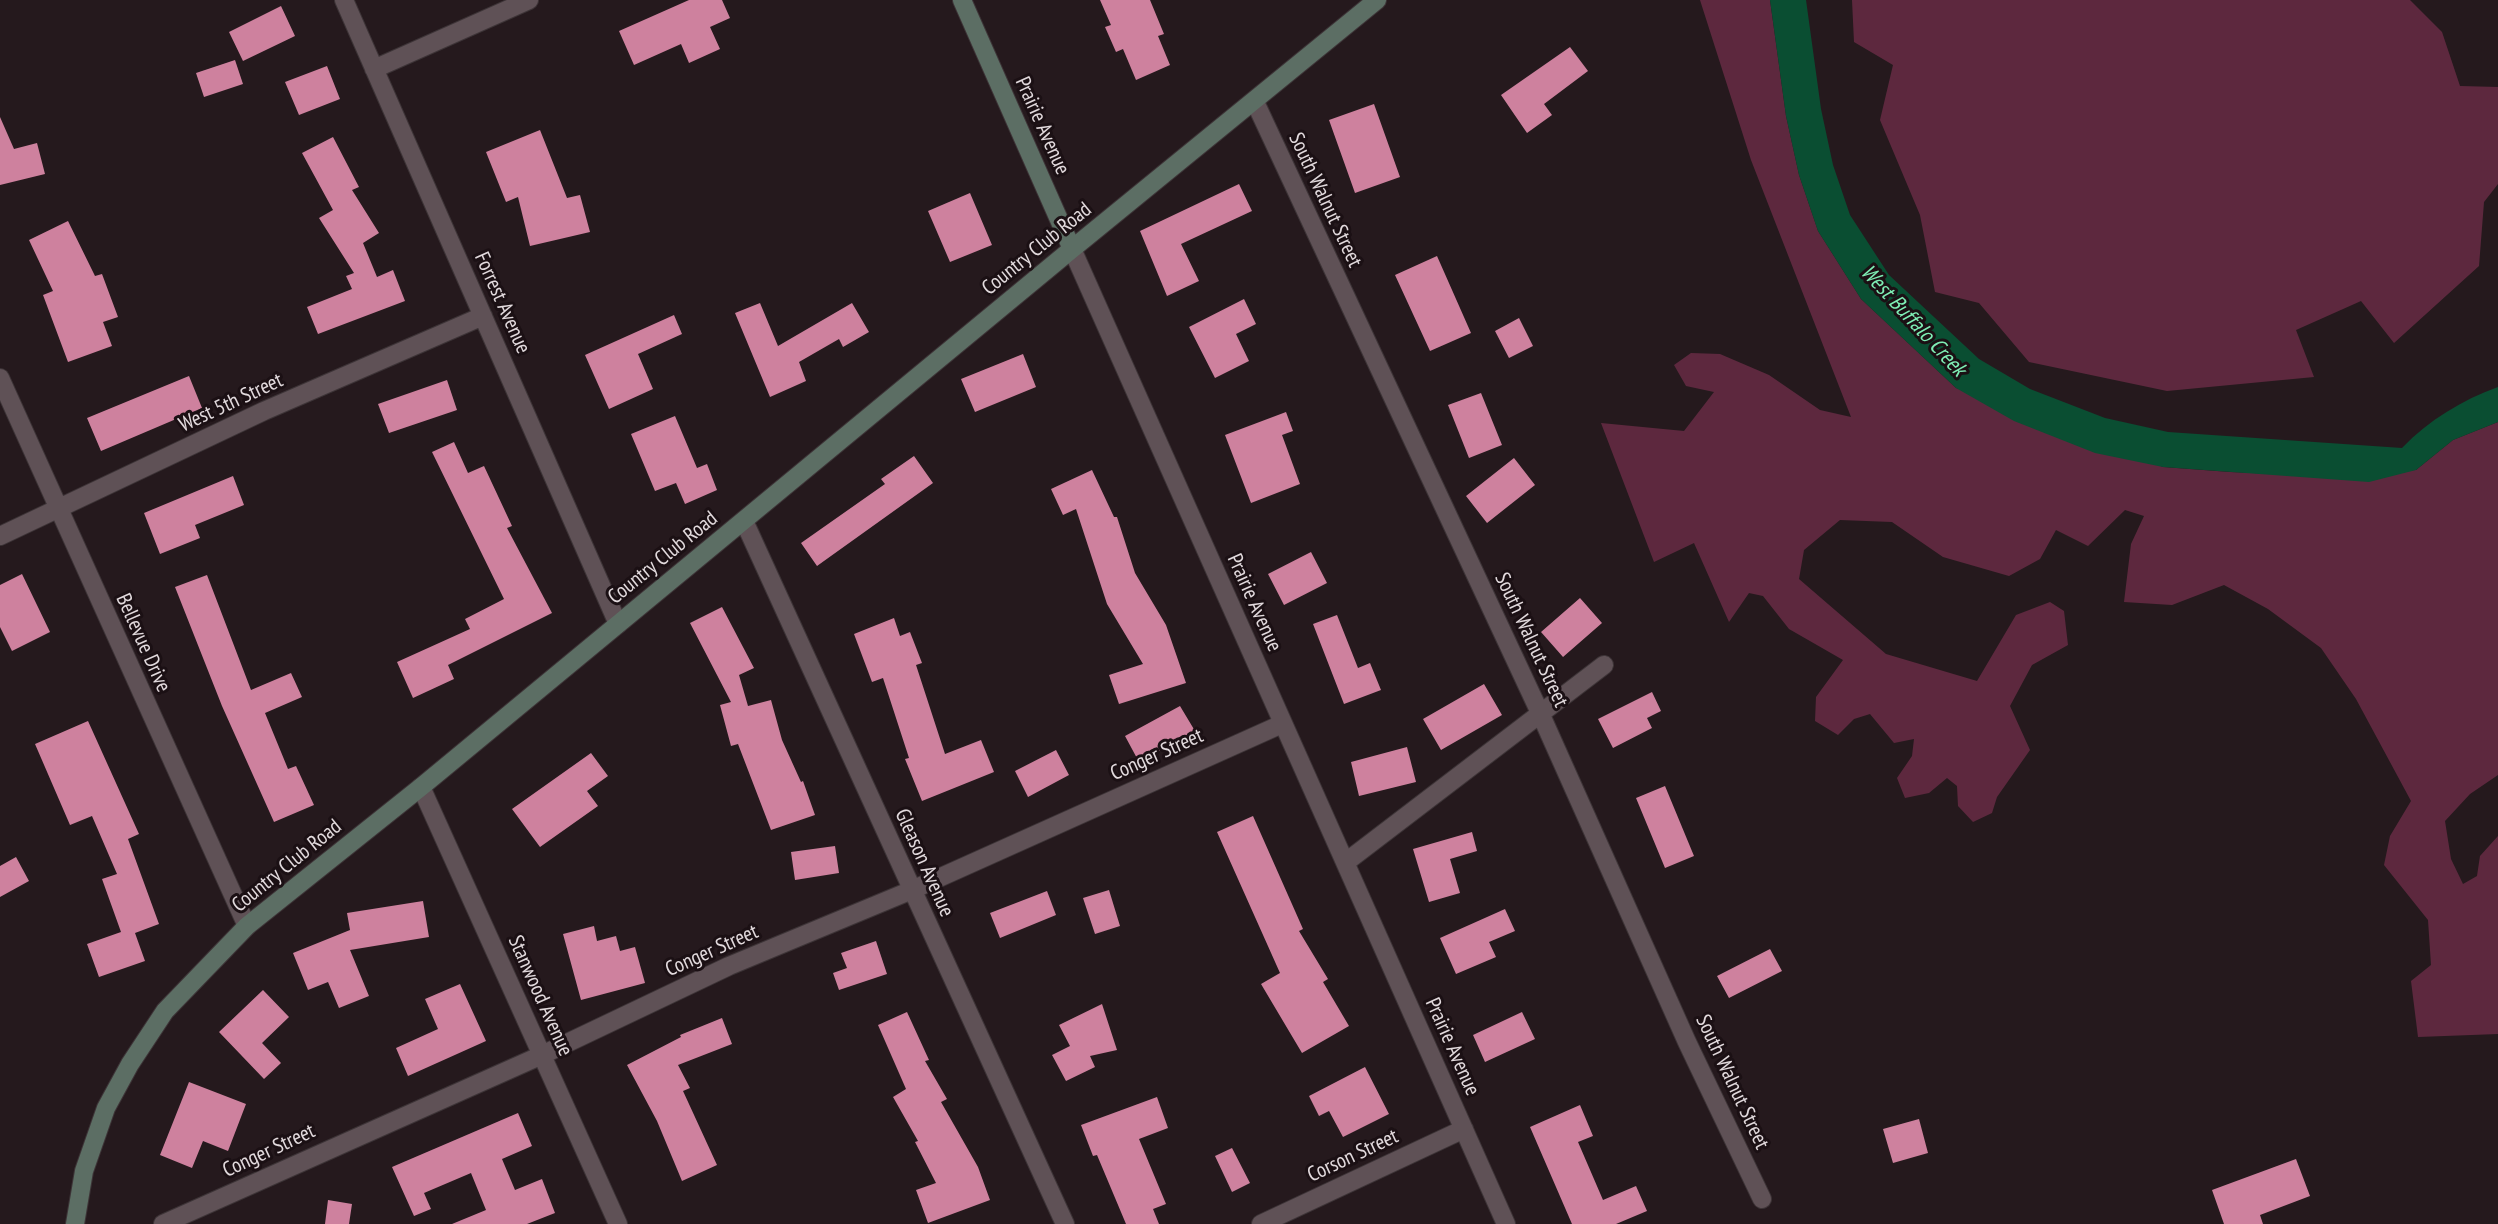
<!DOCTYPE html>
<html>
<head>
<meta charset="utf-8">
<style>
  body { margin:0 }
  canvas { display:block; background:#25191d }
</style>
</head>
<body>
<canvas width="2498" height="1224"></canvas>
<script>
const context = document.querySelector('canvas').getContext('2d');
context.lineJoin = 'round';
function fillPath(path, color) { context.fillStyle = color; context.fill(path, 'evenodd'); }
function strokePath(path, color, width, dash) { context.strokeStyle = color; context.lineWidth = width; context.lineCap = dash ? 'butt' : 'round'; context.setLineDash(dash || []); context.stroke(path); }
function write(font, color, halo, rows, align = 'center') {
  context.font = font + ' "PT Sans Narrow",sans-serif'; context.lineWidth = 6; context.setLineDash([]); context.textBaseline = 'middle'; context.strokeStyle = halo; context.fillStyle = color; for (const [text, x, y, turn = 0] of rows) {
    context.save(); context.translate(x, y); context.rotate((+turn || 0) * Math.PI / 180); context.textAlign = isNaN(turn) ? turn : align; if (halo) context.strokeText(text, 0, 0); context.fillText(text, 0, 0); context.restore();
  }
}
fillPath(new Path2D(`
  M 1700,0 L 1770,0 L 1786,116 L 1799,175 L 1818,231 L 1861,299 L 1956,388 L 2163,467 L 2230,472 L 2297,475 L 2416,470 L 2453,440 L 2498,422 L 2498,775 L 2470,794 L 2445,821 L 2451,859 L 2463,884 L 2477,876 L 2480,856 L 2498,836 L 2498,1034 L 2418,1037 L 2411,981 L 2431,965 L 2428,920 L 2384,865 L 2390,836 L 2411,801 L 2356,699 L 2321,648 L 2268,609 L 2224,585 L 2172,605 L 2124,602 L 2131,544 L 2144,516 L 2125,510 L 2088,546 L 2056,530 L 2040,559 L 2009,576 L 1943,557 L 1892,522 L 1840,520 L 1804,550 L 1799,579 L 1886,654 L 1977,681 L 2016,615 L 2050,602 L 2064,611 L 2068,645 L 2032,665 L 2010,706 L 2030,750 L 1997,797 L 1992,813 L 1973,822 L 1958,806 L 1957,786 L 1947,778 L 1929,793 L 1905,798 L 1897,778 L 1912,756 L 1914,739 L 1894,743 L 1870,714 L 1854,719 L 1838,735 L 1815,721 L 1816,697 L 1843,660 L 1789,629 L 1763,596 L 1749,593 L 1729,622 L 1694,543 L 1654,562 L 1601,423 L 1684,431 L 1714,392 L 1686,386 L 1674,365 L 1691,353 L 1720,354 L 1769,375 L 1820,410 L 1851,417 L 1751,160 Z
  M 1852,0 L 2410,0 L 2442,32 L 2460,86 L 2498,87 L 2498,184 L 2484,202 L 2479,266 L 2394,343 L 2361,301 L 2296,330 L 2314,377 L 2167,391 L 2029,362 L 1979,303 L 1935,292 L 1920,215 L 1880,120 L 1893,65 L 1854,42 Z`), '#5d283e');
fillPath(new Path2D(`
  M 1770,0 L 1806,0 L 1821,109 L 1833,165 L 1850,215 L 1889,275 L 1979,359 L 2030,389 L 2105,418 L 2168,432 L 2402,448 C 2429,420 2462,400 2498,387 L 2498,422 L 2453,440 L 2416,470 L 2369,482 L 2163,467 L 2095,453 L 2014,421 L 1956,388 L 1861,299 L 1818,231 L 1799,175 L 1786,116 Z`), '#0a4e32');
fillPath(new Path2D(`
  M 689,0 L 722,0 L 730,18 L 710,27 L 720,49 L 689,63 L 681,44 L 634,65 L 619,31 Z
  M 1100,0 L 1150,0 L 1164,34 L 1158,36 L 1170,65 L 1136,80 L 1123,49 L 1116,52 L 1105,27 L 1111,25 Z
  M 281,6 L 295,36 L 243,61 L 229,32 Z
  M 1570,47 L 1588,71 L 1544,104 L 1552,115 L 1527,133 L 1501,95 Z
  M 235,60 L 243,84 L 204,97 L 196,73 Z
  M 327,66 L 340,99 L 299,115 L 285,82 Z
  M 1374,104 L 1400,177 L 1355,193 L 1329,120 Z
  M 0,117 L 14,149 L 37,143 L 45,174 L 0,185 Z
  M 540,130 L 567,198 L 580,195 L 590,232 L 530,246 L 518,197 L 506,202 L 486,152 Z
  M 333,137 L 359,187 L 352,190 L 379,233 L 363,243 L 377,277 L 393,270 L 405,301 L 318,334 L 307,307 L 352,289 L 346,276 L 354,273 L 319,218 L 333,210 L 302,153 Z
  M 1239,184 L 1252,211 L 1181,244 L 1199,281 L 1167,296 L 1140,231 Z
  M 970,193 L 992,245 L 950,262 L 928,211 Z
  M 68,221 L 95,276 L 102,274 L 118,317 L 103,322 L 112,346 L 68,362 L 43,295 L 53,291 L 29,240 Z
  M 1437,256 L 1471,333 L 1430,351 L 1395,275 Z
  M 1244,299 L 1256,324 L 1236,334 L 1249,361 L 1215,378 L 1189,327 Z
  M 760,303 L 778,346 L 852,303 L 869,332 L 843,347 L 839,339 L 799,362 L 806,381 L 770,397 L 735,313 Z
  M 674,315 L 682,334 L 638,354 L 653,389 L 609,409 L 585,355 Z
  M 1519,318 L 1533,346 L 1509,358 L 1495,331 Z
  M 1023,354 L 1036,387 L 975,412 L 961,379 Z
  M 189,376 L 202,408 L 101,451 L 87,418 Z
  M 447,380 L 457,410 L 389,433 L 378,404 Z
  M 1481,393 L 1502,445 L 1469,458 L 1448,405 Z
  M 1286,412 L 1293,431 L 1282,435 L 1300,484 L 1251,503 L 1225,435 Z
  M 675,416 L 697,468 L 707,464 L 717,490 L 685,504 L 676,483 L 655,491 L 631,434 Z
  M 454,442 L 468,473 L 484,466 L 512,526 L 507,528 L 552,613 L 448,665 L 454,679 L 413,698 L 397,662 L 470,629 L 465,619 L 504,599 L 432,452 Z
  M 914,456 L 933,483 L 817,566 L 801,543 L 885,484 L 881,479 Z
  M 1514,458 L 1535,485 L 1487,523 L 1466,496 Z
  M 1092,470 L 1114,517 L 1117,517 L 1135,573 L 1166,625 L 1186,683 L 1119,704 L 1109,675 L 1143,664 L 1107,604 L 1076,509 L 1063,515 L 1051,489 Z
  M 233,476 L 244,505 L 195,525 L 200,538 L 160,554 L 144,513 Z
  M 1311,552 L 1327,583 L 1284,605 L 1268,574 Z
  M 22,574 L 50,632 L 12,651 L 0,627 L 0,585 Z
  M 207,575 L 251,690 L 291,673 L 302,697 L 265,713 L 288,769 L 296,766 L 314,805 L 274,822 L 222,706 L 175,587 Z
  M 1580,598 L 1602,623 L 1563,657 L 1541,632 Z
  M 722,607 L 754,668 L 739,675 L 748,706 L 771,700 L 782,740 L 801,782 L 803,781 L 815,815 L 771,830 L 738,744 L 731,746 L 720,705 L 731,702 L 690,623 Z
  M 1337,615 L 1358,668 L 1370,663 L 1381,690 L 1344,704 L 1313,624 Z
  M 894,618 L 900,636 L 910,632 L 922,663 L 916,665 L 945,754 L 981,740 L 994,772 L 922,801 L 905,759 L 909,758 L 883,678 L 872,682 L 854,634 Z
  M 1484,684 L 1502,715 L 1441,750 L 1423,719 Z
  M 1652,692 L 1661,711 L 1647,718 L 1652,728 L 1613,748 L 1598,719 Z
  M 1180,706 L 1195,731 L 1139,762 L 1125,736 Z
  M 88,721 L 139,834 L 128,839 L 159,924 L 135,933 L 145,961 L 99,977 L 87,944 L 121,932 L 102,879 L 117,874 L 92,816 L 70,825 L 35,744 Z
  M 1407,747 L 1416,782 L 1359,796 L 1351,762 Z
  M 1056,750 L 1069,775 L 1028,797 L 1015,771 Z
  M 591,753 L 608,776 L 587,791 L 598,806 L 540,847 L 512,809 Z
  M 1665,786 L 1694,856 L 1665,868 L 1636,798 Z
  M 1253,816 L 1303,929 L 1299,931 L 1328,979 L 1323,982 L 1349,1026 L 1302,1053 L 1261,984 L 1280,973 L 1217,832 Z
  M 1472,832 L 1477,851 L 1450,859 L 1460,893 L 1429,902 L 1413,849 Z
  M 835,846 L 839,873 L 795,880 L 791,852 Z
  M 16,857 L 29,881 L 0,897 L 0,866 Z
  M 1109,890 L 1120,926 L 1095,934 L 1083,898 Z
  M 1047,891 L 1056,915 L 1000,938 L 990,913 Z
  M 423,901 L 429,937 L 350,950 L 369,996 L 339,1008 L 328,982 L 308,990 L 293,953 L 350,930 L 347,913 Z
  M 1505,909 L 1515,931 L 1489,942 L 1496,957 L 1456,974 L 1440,938 Z
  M 594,926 L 597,941 L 616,936 L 620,951 L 635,947 L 645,983 L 581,1000 L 563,934 Z
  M 876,941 L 887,974 L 839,990 L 833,973 L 847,968 L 841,953 Z
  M 1770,949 L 1782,971 L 1729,998 L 1717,976 Z
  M 460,984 L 486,1041 L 408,1076 L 396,1048 L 438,1029 L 425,999 Z
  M 263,990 L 289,1017 L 262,1043 L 281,1063 L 264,1079 L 219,1032 Z
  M 1102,1004 L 1117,1050 L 1090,1056 L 1095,1067 L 1066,1081 L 1052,1055 L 1070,1046 L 1059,1025 Z
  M 907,1012 L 929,1060 L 925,1061 L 947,1099 L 941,1102 L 978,1167 L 990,1200 L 928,1223 L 916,1190 L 936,1183 L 915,1142 L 918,1141 L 893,1097 L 906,1089 L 878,1025 Z
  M 1522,1012 L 1535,1039 L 1485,1062 L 1473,1035 Z
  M 722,1018 L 732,1044 L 678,1065 L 690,1088 L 683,1091 L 717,1165 L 682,1181 L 657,1121 L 627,1065 L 681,1037 L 680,1035 Z
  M 1365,1067 L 1389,1114 L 1343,1137 L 1329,1111 L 1319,1116 L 1309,1096 Z
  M 189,1082 L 246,1104 L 228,1151 L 203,1141 L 192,1168 L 160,1155 Z
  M 1157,1097 L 1168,1128 L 1139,1139 L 1166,1204 L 1153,1209 L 1159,1224 L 1126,1224 L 1097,1155 L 1093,1156 L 1081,1125 Z
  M 1580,1105 L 1593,1136 L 1578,1142 L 1603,1200 L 1636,1186 L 1647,1211 L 1616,1224 L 1572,1224 L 1530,1127 Z
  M 518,1113 L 532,1146 L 502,1159 L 515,1190 L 542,1179 L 555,1213 L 527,1224 L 452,1224 L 486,1210 L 471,1173 L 424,1193 L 431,1209 L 414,1216 L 392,1167 Z
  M 1919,1119 L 1928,1153 L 1893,1163 L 1883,1129 Z
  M 1232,1148 L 1250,1183 L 1232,1192 L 1215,1156 Z
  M 2296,1159 L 2310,1196 L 2260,1215 L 2263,1224 L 2224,1224 L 2212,1190 Z
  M 328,1200 L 352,1204 L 349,1224 L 325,1224 Z`), '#ce819e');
const street = new Path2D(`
  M 344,0 L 618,624
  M 374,69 L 529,0
  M 1255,102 L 1541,715 L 1687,1042 L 1762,1199
  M 1072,249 L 1506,1224
  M 0,378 L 247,926
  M 744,521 L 1065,1224
  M 0,536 L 264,411 L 483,316
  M 421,787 L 618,1224
  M 1346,862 L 1604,665
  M 163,1224 L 542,1055 L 729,966 L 912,890 L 1282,724
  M 1261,1224 L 1464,1129`);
const secondary = new Path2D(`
  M 962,0 L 1072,249
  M 75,1224 L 84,1171 L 106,1108 L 130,1064 L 165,1011 L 247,926 L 421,787 L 1072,249 L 1377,0`);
strokePath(street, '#3d3437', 20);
strokePath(secondary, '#3d3437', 20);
strokePath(street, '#5f5156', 18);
strokePath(secondary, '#5c6e64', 18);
write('21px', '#e2dadd', '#1b1014', [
  ["Prairie Avenue",1042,126,66],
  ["South Walnut Street",1325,200,65],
  ["Country Club Road",1037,249,-39],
  ["Forrest Avenue",502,303,66],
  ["West 5th Street",231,403,-25],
  ["Country Club Road",663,558,-39],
  ["Prairie Avenue",1254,603,66],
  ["South Walnut Street",1531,640,65],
  ["Bellevue Drive",143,643,66],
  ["Conger Street",1157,755,-24],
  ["Gleason Avenue",924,863,66],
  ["Country Club Road",287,866,-39],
  ["Conger Street",712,951,-24],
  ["Stanwood Avenue",540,996,66],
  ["Prairie Avenue",1452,1047,66],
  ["South Walnut Street",1732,1082,65],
  ["Conger Street",269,1151,-25],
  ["Corson Street",1353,1156,-25]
]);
write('italic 22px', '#7eedb4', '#1b1014', [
  ["West Buffalo Creek",1913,321,47]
]);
</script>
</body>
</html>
